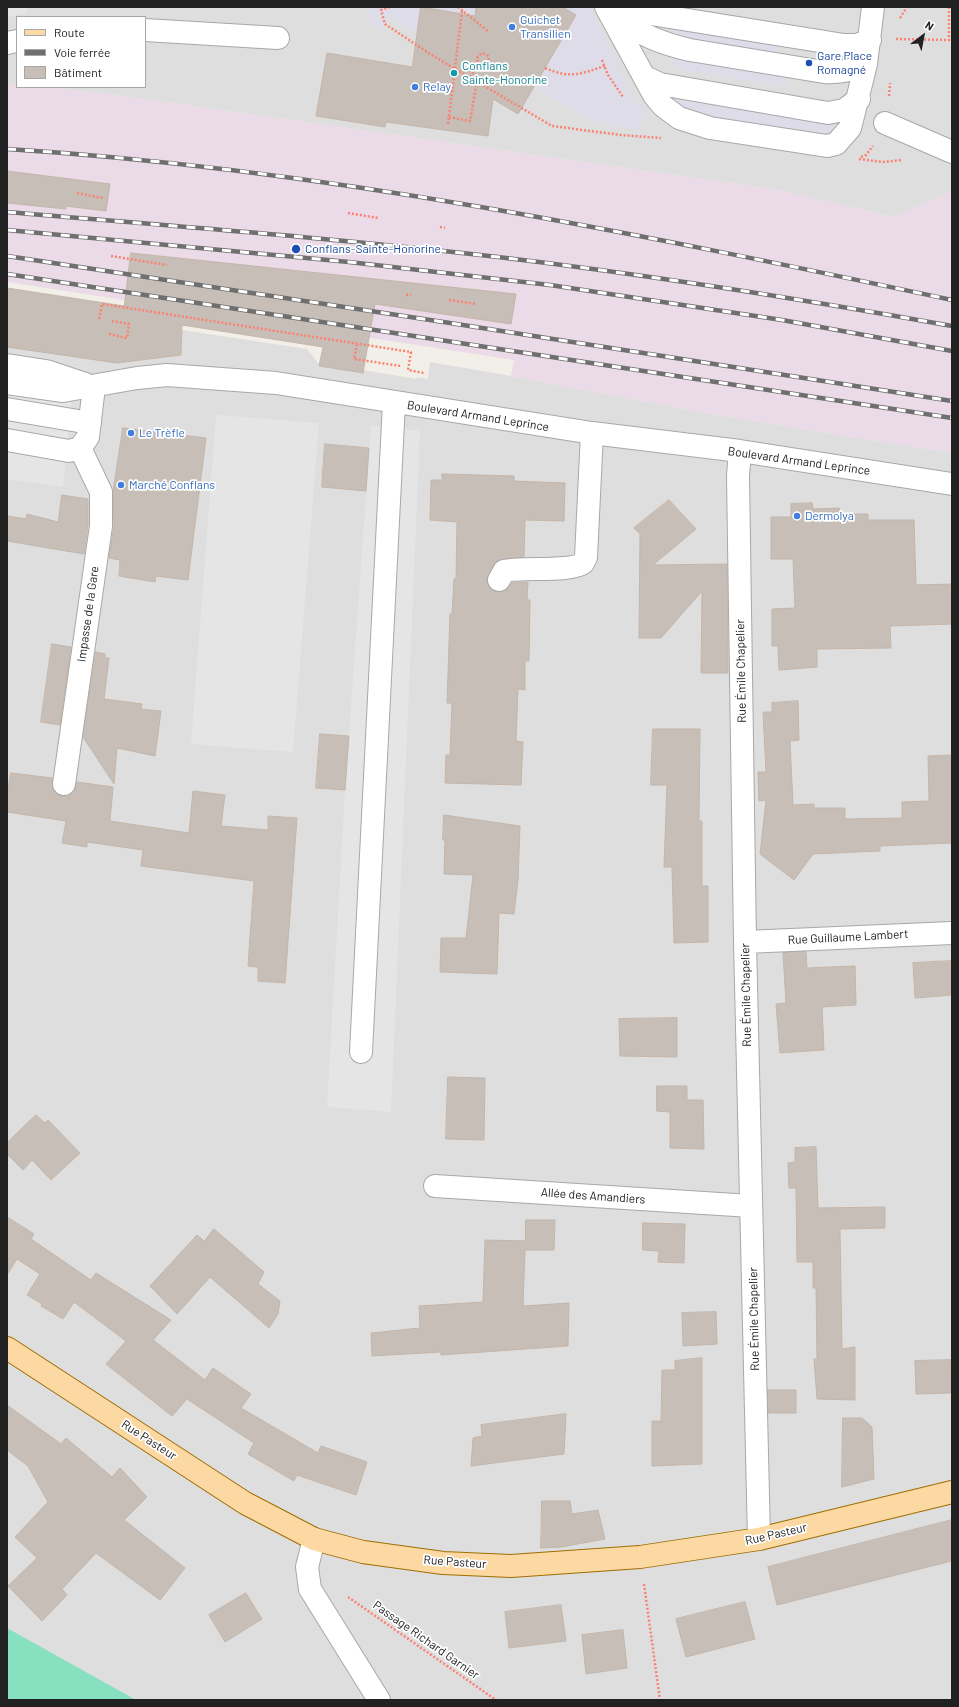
<!DOCTYPE html>
<html>
<head>
<meta charset="utf-8">
<style>
  body { margin:0 }
  #map { position:relative; width:959px; height:1707px; overflow:hidden; background:#f2efe8; font-family:Barlow,sans-serif }
  canvas { display:block }
  .frame { position:absolute; inset:0; border:8px solid #212121; pointer-events:none }
  .legend { position:absolute; left:16px; top:16px; width:130px; height:72px; box-sizing:border-box; background:#fff; border:1px solid #a6a6a6; margin:0; padding:5px 7px; list-style:none; font-size:12px; color:#212121 }
  .legend li { display:flex; align-items:center; gap:8px; height:20px }
  .legend b { width:20px; border:1px solid #a6a6a6 }
  .north { position:absolute; left:903px; top:16px; width:40px; height:40px; -webkit-text-stroke:3px #fff; paint-order:stroke; rotate:32deg; font-size:11px; font-weight:700; line-height:16px; text-align:center; color:#212121 }
  .north::after { content:''; display:block; margin:auto; width:14px; height:18px; background:#212121; clip-path:polygon(50% 0,100% 100%,50% 72%,0 100%) }
</style>
</head>
<body>
<div id="map">
<canvas width="959" height="1707"></canvas>
<div class="frame"></div>
<ul class="legend">
<li><b style="height:5px;background:#fcd8a3"></b>Route</li>
<li><b style="height:5px;background:#6f6f6f"></b>Voie ferrée</li>
<li><b style="height:11px;background:#c7beb7"></b>Bâtiment</li>
</ul>
<div class="north">N</div>
</div>
<script>
const context = document.querySelector('canvas').getContext('2d');
context.lineJoin = 'round';
function fillPath(path, color) { context.fillStyle = color; context.fill(path, 'evenodd'); }
function strokePath(path, color, width, dash) { context.strokeStyle = color; context.lineWidth = width; context.lineCap = dash ? 'butt' : 'round'; context.setLineDash(dash || []); context.stroke(path); }
function write(font, color, halo, rows, align = 'center') {
  context.font = font + ' Barlow,sans-serif'; context.lineWidth = 3.5; context.setLineDash([]); context.textBaseline = 'middle'; context.strokeStyle = halo; context.fillStyle = color; for (const [text, x, y, turn = 0] of rows) {
    context.save(); context.translate(x, y); context.rotate((+turn || 0) * Math.PI / 180); context.textAlign = isNaN(turn) ? turn : align; if (halo) context.strokeText(text, 0, 0); context.fillText(text, 0, 0); context.restore();
  }
}
fillPath(new Path2D(`
  M 7,7 L 952,7 L 952,192 L 893,217 L 773,189 L 102,93 L 38,87 L 145,87 L 145,17 L 17,17 L 17,85 L 7,84 Z
  M 182,330 L 307,349 L 319,364 L 319,366 L 362,373 L 363,370 L 416,379 L 417,377 L 428,379 L 430,362 L 511,376 L 712,414 L 952,453 L 952,1700 L 7,1700 L 7,347 L 159,357 L 181,355 Z`), '#dfdede');
fillPath(new Path2D(`
  M 7,84 L 17,85 L 17,87 L 38,87 L 102,93 L 773,189 L 893,217 L 952,192 L 952,453 L 712,414 L 511,376 L 514,360 L 7,282 Z`), '#ebdae7');
fillPath(new Path2D(`
  M 7,1628 L 136,1700 L 7,1700 Z`), '#87e0c0');
fillPath(new Path2D(`
  M 7,7 L 27,7 L 26,13 L 7,17 Z
  M 7,389 L 72,399 L 63,487 L 7,479 Z
  M 216,415 L 319,423 L 293,752 L 191,744 Z
  M 371,425 L 420,431 L 391,1112 L 327,1107 L 345,790 Z`), '#e5e5e5');
fillPath(new Path2D(`
  M 367,7 L 477,7 L 486,18 L 420,36 L 390,16 L 381,30 L 370,24 Z
  M 563,7 L 590,7 L 632,97 L 647,113 L 637,130 L 593,122 L 534,86 L 576,15 Z
  M 674,28 L 776,43 L 777,48 L 771,54 L 673,36 L 671,32 Z
  M 675,57 L 787,75 L 788,80 L 785,86 L 780,86 L 678,69 L 672,61 Z
  M 666,93 L 831,123 L 834,130 L 830,136 L 698,117 L 668,101 Z`), '#dddce8');
const building = new Path2D(`
  M 421,7 L 475,16 L 476,7 L 563,7 L 576,15 L 518,114 L 493,99 L 488,136 L 386,122 L 385,127 L 316,116 L 327,53 L 412,67 Z
  M 7,171 L 110,184 L 106,211 L 66,206 L 66,209 L 7,203 Z
  M 131,253 L 516,294 L 511,324 L 375,304 L 363,373 L 319,366 L 323,347 L 182,325 L 181,355 L 117,363 L 7,347 L 7,288 L 124,306 Z
  M 123,428 L 206,438 L 188,580 L 156,576 L 155,582 L 119,576 L 120,560 L 109,558 L 114,526 L 113,492 Z
  M 325,444 L 369,448 L 366,491 L 322,487 Z
  M 442,474 L 514,476 L 514,481 L 565,483 L 564,521 L 525,520 L 524,557 L 497,561 L 488,574 L 487,580 L 489,587 L 493,591 L 499,592 L 506,590 L 512,583 L 528,582 L 527,600 L 530,600 L 529,661 L 525,661 L 525,690 L 518,689 L 516,741 L 523,742 L 521,785 L 445,783 L 446,755 L 450,755 L 452,703 L 447,703 L 450,614 L 452,614 L 454,579 L 456,579 L 457,522 L 430,520 L 431,480 L 442,480 Z
  M 62,495 L 88,499 L 88,525 L 84,554 L 7,541 L 7,516 L 26,519 L 27,514 L 58,522 Z
  M 669,500 L 696,529 L 653,565 L 727,564 L 728,673 L 701,673 L 702,591 L 661,638 L 639,638 L 640,534 L 634,528 Z
  M 812,503 L 813,509 L 839,508 L 841,514 L 868,514 L 868,520 L 914,520 L 916,585 L 952,584 L 952,624 L 890,626 L 891,648 L 817,649 L 817,667 L 779,670 L 778,646 L 772,646 L 772,609 L 795,608 L 793,559 L 771,559 L 771,517 L 791,517 L 791,504 Z
  M 52,644 L 71,647 L 60,725 L 41,722 Z
  M 96,652 L 105,654 L 105,658 L 109,658 L 104,699 L 142,704 L 141,709 L 161,711 L 155,756 L 117,748 L 114,784 L 83,737 Z
  M 798,701 L 799,740 L 790,741 L 793,805 L 814,804 L 814,808 L 845,808 L 845,819 L 902,818 L 902,802 L 929,801 L 928,756 L 952,755 L 952,843 L 880,846 L 880,851 L 813,854 L 794,880 L 760,854 L 766,800 L 759,801 L 758,772 L 766,772 L 763,712 L 772,712 L 772,703 Z
  M 653,729 L 700,729 L 699,821 L 702,821 L 702,886 L 708,886 L 708,942 L 674,943 L 672,867 L 664,867 L 667,785 L 651,785 Z
  M 320,734 L 349,736 L 345,790 L 316,788 Z
  M 11,773 L 52,778 L 53,789 L 57,794 L 63,796 L 68,796 L 74,792 L 77,782 L 113,787 L 110,821 L 189,833 L 193,791 L 225,795 L 221,826 L 268,830 L 268,816 L 297,818 L 285,983 L 258,981 L 258,967 L 248,966 L 254,881 L 141,866 L 143,850 L 87,842 L 87,847 L 62,843 L 66,821 L 7,812 L 7,795 Z
  M 444,815 L 520,826 L 518,880 L 514,914 L 499,913 L 497,974 L 440,972 L 441,938 L 466,938 L 473,875 L 444,874 L 445,840 L 443,840 Z
  M 806,952 L 807,968 L 855,966 L 856,1005 L 822,1007 L 824,1050 L 780,1053 L 776,1004 L 786,1003 L 783,953 Z
  M 952,961 L 952,995 L 915,998 L 913,963 Z
  M 677,1018 L 677,1057 L 620,1056 L 619,1019 Z
  M 448,1077 L 485,1078 L 484,1140 L 446,1139 Z
  M 657,1086 L 687,1086 L 687,1100 L 703,1100 L 704,1149 L 670,1148 L 670,1112 L 657,1111 Z
  M 36,1115 L 45,1123 L 48,1120 L 80,1153 L 51,1180 L 32,1160 L 23,1170 L 7,1154 L 7,1143 Z
  M 816,1147 L 818,1208 L 885,1207 L 885,1228 L 840,1229 L 842,1349 L 855,1347 L 855,1400 L 817,1399 L 814,1359 L 817,1359 L 816,1288 L 813,1288 L 813,1262 L 797,1262 L 796,1188 L 789,1188 L 788,1163 L 795,1162 L 795,1148 Z
  M 7,1217 L 34,1234 L 31,1239 L 91,1280 L 96,1273 L 171,1320 L 153,1340 L 205,1380 L 213,1368 L 251,1394 L 241,1408 L 318,1453 L 321,1446 L 367,1462 L 356,1495 L 297,1475 L 294,1481 L 248,1454 L 254,1443 L 187,1399 L 172,1416 L 106,1364 L 126,1341 L 74,1302 L 63,1319 L 41,1306 L 42,1304 L 27,1295 L 40,1274 L 17,1259 L 7,1275 Z
  M 526,1220 L 555,1220 L 554,1250 L 525,1250 L 523,1306 L 569,1303 L 568,1346 L 441,1355 L 441,1352 L 372,1356 L 371,1333 L 420,1328 L 419,1306 L 483,1302 L 485,1240 L 525,1241 Z
  M 643,1223 L 685,1224 L 684,1263 L 658,1262 L 659,1251 L 643,1250 Z
  M 214,1229 L 264,1272 L 258,1284 L 280,1301 L 278,1314 L 269,1328 L 210,1277 L 177,1314 L 150,1286 L 197,1235 L 204,1241 Z
  M 716,1312 L 717,1344 L 683,1346 L 682,1313 Z
  M 702,1358 L 702,1464 L 652,1466 L 652,1421 L 661,1421 L 662,1370 L 675,1370 L 675,1361 Z
  M 951,1360 L 952,1393 L 916,1394 L 915,1361 Z
  M 768,1390 L 796,1390 L 796,1413 L 769,1413 Z
  M 7,1405 L 61,1444 L 66,1438 L 112,1477 L 120,1468 L 147,1497 L 124,1520 L 185,1568 L 160,1600 L 96,1553 L 62,1589 L 67,1595 L 42,1621 L 8,1586 L 37,1558 L 15,1537 L 48,1502 L 28,1466 L 7,1450 Z
  M 566,1414 L 564,1454 L 471,1466 L 473,1438 L 482,1436 L 481,1425 Z
  M 843,1418 L 862,1418 L 872,1427 L 874,1479 L 842,1487 Z
  M 542,1501 L 570,1501 L 572,1514 L 598,1510 L 605,1539 L 561,1547 L 541,1548 Z
  M 952,1520 L 952,1561 L 777,1605 L 768,1567 Z
  M 246,1593 L 262,1619 L 225,1642 L 209,1615 Z
  M 745,1602 L 755,1639 L 686,1657 L 676,1619 Z
  M 561,1605 L 566,1641 L 509,1648 L 505,1612 Z
  M 623,1630 L 627,1668 L 586,1674 L 582,1635 Z`);
fillPath(building, '#c7beb7');
strokePath(building, '#c4b6aa', 1);
const minor = new Path2D(`
  M 606,7 L 654,95 L 663,106 L 679,118 L 710,128 L 827,146 L 836,144 L 850,128 L 866,64 L 873,7
  M 620,7 L 632,11 L 844,45 L 857,45 L 870,40
  M 613,9 C 618,14 622,19 626,23 C 644,37 668,45 690,50 L 824,72 C 840,73 852,71 866,64
  M 145,30 L 278,38
  M 7,43 L 17,41
  M 645,77 L 660,84 L 828,113 L 844,110 L 859,99
  M 885,123 L 952,152
  M 7,365 L 46,371 L 85,384
  M 7,383 L 63,391 L 137,378 L 167,375 L 276,383 L 592,433 L 740,451 L 952,484
  M 7,409 L 90,423
  M 7,440 L 69,451 L 80,448 L 88,437 L 94,387
  M 740,451 L 738,476 L 745,942 L 759,1539
  M 499,580 L 504,571 C 522,567 572,572 583,563 C 584,561 585,559 586,557 L 592,433
  M 64,784 L 101,526 L 101,492 L 80,448
  M 745,942 L 952,933
  M 361,1052 L 394,403
  M 435,1186 L 751,1206
  M 314,1539 L 307,1567 L 310,1589 L 379,1700`);
const major = new Path2D(`
  M 7,1348 L 245,1503 L 314,1539 L 363,1552 L 443,1563 L 511,1566 L 640,1557 L 759,1539 L 952,1492`);
strokePath(minor, '#a8a8a8', 24);
strokePath(major, '#9f6e00', 24);
strokePath(new Path2D(`
  M 390,7 L 381,10 L 385,24 L 430,54 L 552,126 L 621,135 L 661,138
  M 458,7 L 489,32
  M 900,18 L 907,7
  M 896,39 L 949,40 L 949,7
  M 602,60 L 608,75 L 623,97
  M 545,68 C 570,79 580,74 605,66
  M 470,77 L 475,70 L 484,69 L 489,61 L 488,56 L 483,53 L 479,55 L 477,58 L 478,63 L 483,65
  M 889,96 L 890,83
  M 449,117 L 470,121 L 477,81
  M 448,124 L 462,11
  M 861,157 L 866,155 L 873,146
  M 859,159 L 883,162 L 902,160
  M 77,193 L 103,198
  M 348,213 L 378,218
  M 440,227 L 445,228
  M 111,256 L 167,265
  M 406,295 L 411,295
  M 449,300 L 476,304
  M 99,319 L 102,304 L 411,352 L 408,370 L 424,373
  M 109,334 L 127,338 L 129,324 L 111,321
  M 357,344 L 354,359 L 401,366
  M 644,1584 L 660,1700
  M 348,1597 L 496,1700`), '#fa8271', 2.5, [2, 2]);
strokePath(minor, '#fff', 22);
strokePath(major, '#fcd8a3', 22);
const rail = new Path2D(`
  M 7,149 C 326,169 640,234 952,300
  M 7,212 C 171,226 335,238 498,257 C 650,275 801,299 952,326
  M 7,230 L 349,262 L 550,285 L 782,320 L 952,351
  M 7,256 L 450,323 L 952,401
  M 7,274 L 952,418`);
strokePath(rail, '#6f6f6f', 4.5);
strokePath(rail, '#fff', 3, [9]);
for (const [x, y, r, color] of [
  [512,27,4,"#3f7fe0"],
  [809,63,4,"#1a4fb4"],
  [454,73,4,"#0f9aa8"],
  [415,87,4,"#3f7fe0"],
  [296,249,5,"#1a4fb4"],
  [131,433,4,"#3f7fe0"],
  [121,485,4,"#3f7fe0"],
  [797,516,4,"#3f7fe0"]
]) { const dot = new Path2D(); dot.arc(x, y, r, 0, 2 * Math.PI); context.fillStyle = color; context.fill(dot); strokePath(dot, '#fff', 1.5); }
write('12px', '#366cbe', '#fff', [
  ["Guichet",520,20],
  ["Transilien",520,34],
  ["Relay",423,87],
  ["Le Trèfle",139,433],
  ["Marché Conflans",129,485],
  ["Dermolya",805,516]
], 'left');
write('12px', '#164399', '#fff', [
  ["Gare Place",817,56],
  ["Romagné",817,70],
  ["Conflans-Sainte-Honorine",305,249]
], 'left');
write('12px', '#0d838f', '#fff', [
  ["Conflans",462,66],
  ["Sainte-Honorine",462,80]
], 'left');
write('12px', '#212121', '#fff', [
  ["Boulevard Armand Leprince",478,416,9],
  ["Boulevard Armand Leprince",799,461,8],
  ["Impasse de la Gare",88,614,-82],
  ["Rue Émile Chapelier",741,671,-91],
  ["Rue Guillaume Lambert",848,937,-3],
  ["Rue Émile Chapelier",746,995,-91],
  ["Allée des Amandiers",593,1196,4],
  ["Rue Émile Chapelier",754,1319,-91],
  ["Rue Pasteur",149,1440,33],
  ["Rue Pasteur",776,1534,-13],
  ["Rue Pasteur",455,1562,4],
  ["Passage Richard Garnier",426,1640,35]
]);
</script>
</body>
</html>
